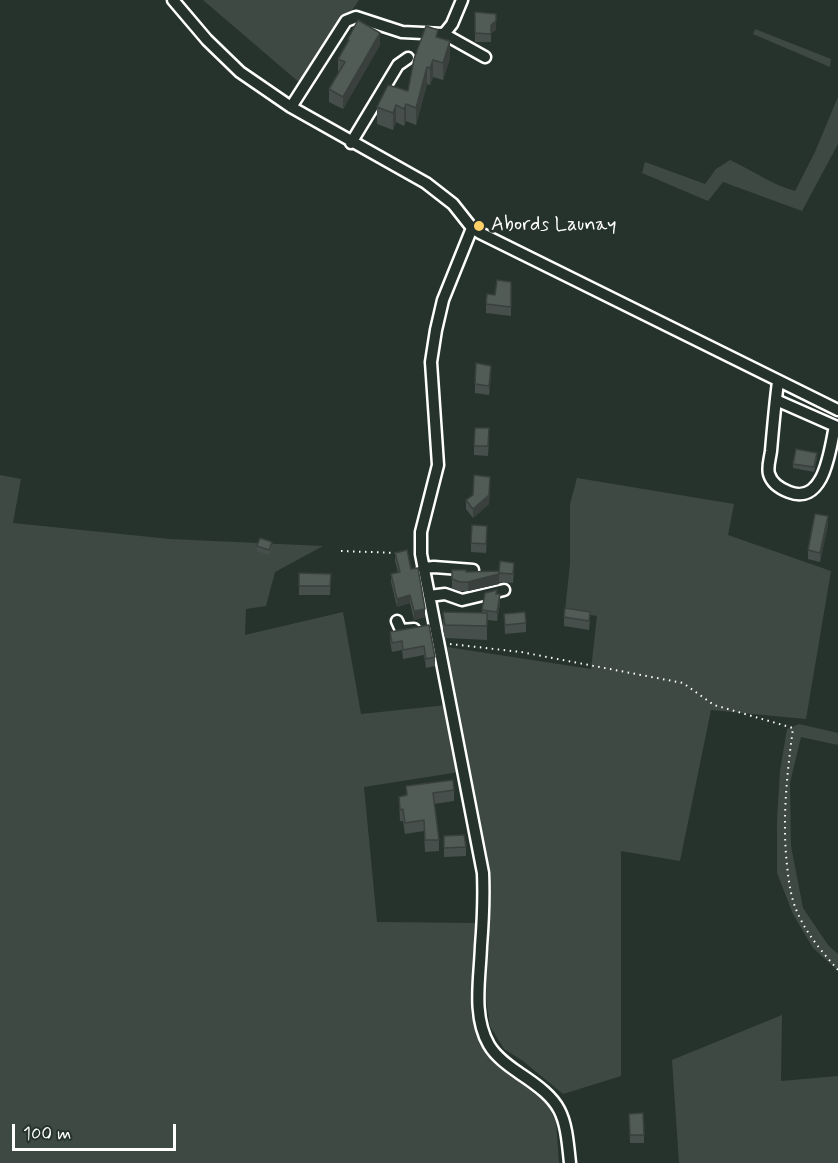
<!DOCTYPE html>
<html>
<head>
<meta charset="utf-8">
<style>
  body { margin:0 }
  #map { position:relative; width:838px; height:1163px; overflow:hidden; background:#26332d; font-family:Mynerve,sans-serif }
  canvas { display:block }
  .scale { position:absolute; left:12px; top:1124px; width:164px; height:27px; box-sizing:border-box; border:3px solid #fff; border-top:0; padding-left:8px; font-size:18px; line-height:21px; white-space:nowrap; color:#fff; -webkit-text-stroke:4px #26332d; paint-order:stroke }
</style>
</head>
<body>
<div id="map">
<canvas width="838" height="1163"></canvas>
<div class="scale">100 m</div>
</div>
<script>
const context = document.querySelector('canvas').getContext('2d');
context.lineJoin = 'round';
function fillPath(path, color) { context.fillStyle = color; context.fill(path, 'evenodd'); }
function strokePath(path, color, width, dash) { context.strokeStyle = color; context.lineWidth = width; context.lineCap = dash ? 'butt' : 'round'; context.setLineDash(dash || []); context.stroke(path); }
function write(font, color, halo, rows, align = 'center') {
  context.font = font + ' Mynerve,sans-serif'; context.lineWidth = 6; context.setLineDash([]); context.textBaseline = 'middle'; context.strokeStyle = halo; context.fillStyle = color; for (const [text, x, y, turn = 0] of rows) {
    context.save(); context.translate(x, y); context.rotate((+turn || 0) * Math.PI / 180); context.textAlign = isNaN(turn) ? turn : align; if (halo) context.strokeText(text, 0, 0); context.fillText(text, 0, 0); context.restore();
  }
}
fillPath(new Path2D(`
  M 203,0 L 359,0 L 301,84 Z
  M 755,29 L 831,59 L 830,67 L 753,34 Z
  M 838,97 L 838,144 L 802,211 L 723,182 L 708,201 L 642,173 L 645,162 L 705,184 L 716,169 L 730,160 C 752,170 772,185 795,191 L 815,152 Z
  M 0,475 L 21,479 L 13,523 L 170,539 L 323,546 L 275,572 L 266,606 L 246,609 L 245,635 L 343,612 L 361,714 L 447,705 L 459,772 L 364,787 L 377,922 L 477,923 L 471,1013 L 475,1029 L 490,1058 L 546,1101 L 556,1122 L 559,1163 L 0,1163 Z
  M 577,478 L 734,504 L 728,535 L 831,571 L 806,719 L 711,710 L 680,861 L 621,851 L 621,1076 L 563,1094 L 523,1061 L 504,1049 L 490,1026 L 486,999 L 488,859 L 447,647 L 591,669 L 597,616 L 565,611 L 570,564 L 570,504 Z
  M 799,724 L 838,733 L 838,745 L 801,737 L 790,783 L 791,846 L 803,908 L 828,945 L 838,954 L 838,968 L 836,969 L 813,948 L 793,914 L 777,873 L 777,820 L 780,771 L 787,729 Z
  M 782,1015 L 781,1081 L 838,1076 L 838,1163 L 679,1163 L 672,1060 Z`), '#3e4944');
const minor = new Path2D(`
  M 173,0 L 207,40 L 240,72 L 291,107 L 426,183 L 453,204 L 472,228 L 480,233 L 838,410
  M 444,34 L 452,24 L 462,0
  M 291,107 L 346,21 L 356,17 L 402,32 L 444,34 L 485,57
  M 351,143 L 398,65 L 408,58
  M 472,228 L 443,300 L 436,330 L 431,362 L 438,465 L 421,532 L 421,554 L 483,873 C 484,897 483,921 481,946 C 480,978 472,1016 489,1045 C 496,1057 509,1066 519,1073 C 563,1102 565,1112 570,1163
  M 776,400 L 835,426 C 830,448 825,506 789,492 C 781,489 772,484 769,474 C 767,467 770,459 771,451 C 773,428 775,405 778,382
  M 423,568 L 434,567 L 473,570
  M 429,596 L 445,594 L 462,600 L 504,590
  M 397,621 L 401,630 L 414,629`);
strokePath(minor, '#fff', 15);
strokePath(new Path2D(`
  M 341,551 L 397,553
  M 450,644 L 521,652 L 683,683 L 714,705 L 793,728 C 787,774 782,819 787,865 C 789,884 791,901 800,918 C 809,937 824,954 838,970`), '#fff', 2, [1.5, 4.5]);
strokePath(minor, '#26332d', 10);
fillPath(new Path2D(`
  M 475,12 L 496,30 L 491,33 L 491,42 L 475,42 Z
  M 438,38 L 450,58 L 443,80 L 433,77 L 430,85 L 427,84 L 416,125 L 406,121 L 404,126 L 396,122 L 393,130 L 377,124 L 377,107 L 408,91 Z
  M 348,39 L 380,45 L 343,109 L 329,102 L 329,89 L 339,72 L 338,71 L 338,59 L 348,43 Z
  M 511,282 L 511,316 L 486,313 L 486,304 Z
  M 491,375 L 489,395 L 475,393 L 475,384 Z
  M 489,438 L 488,456 L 474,455 L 474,446 Z
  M 817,458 L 814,472 L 793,468 L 793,464 Z
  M 490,486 L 489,504 L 473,518 L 466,509 L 466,500 Z
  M 828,525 L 820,562 L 808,559 L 808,550 Z
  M 487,535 L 486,553 L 471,552 L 471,543 Z
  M 257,546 L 272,546 L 269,555 L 257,551 Z
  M 395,553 L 411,569 L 425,617 L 414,620 L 410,603 L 397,607 L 391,582 L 391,574 L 398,572 L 395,561 Z
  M 452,570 L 466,572 L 514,572 L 513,583 L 499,582 L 499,584 L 468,591 L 460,591 L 452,588 Z
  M 299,573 L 331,574 L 330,595 L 299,595 Z
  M 497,594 L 500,603 L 497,621 L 487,620 L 487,640 L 445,638 L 443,630 L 443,612 L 482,613 L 482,610 Z
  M 504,614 L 526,623 L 526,632 L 505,634 Z
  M 564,617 L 590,621 L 589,630 L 564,626 Z
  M 429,625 L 435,657 L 435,666 L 426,668 L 424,655 L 403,659 L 402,650 L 392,652 L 390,641 L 390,632 Z
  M 406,786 L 454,790 L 454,801 L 434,804 L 439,840 L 439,851 L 425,852 L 424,831 L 405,834 L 403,821 L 400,821 L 399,797 L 406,795 Z
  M 444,836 L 466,847 L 466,856 L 444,857 Z
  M 629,1114 L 644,1135 L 644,1143 L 630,1143 Z`), '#464f4b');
fillPath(new Path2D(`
  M 496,21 L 496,30 L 491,33 L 491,25 Z
  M 380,33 L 380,45 L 343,109 L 343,97 Z
  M 450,41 L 450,58 L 443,80 L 443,63 Z
  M 433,60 L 433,77 L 430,85 L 430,68 Z
  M 427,67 L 427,84 L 416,125 L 416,108 Z
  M 406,104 L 406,121 L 404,126 L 404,109 Z
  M 396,105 L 396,122 L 393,130 L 393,113 Z
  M 491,366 L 491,375 L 489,395 L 489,386 Z
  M 490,477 L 489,504 L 473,518 L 473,509 Z
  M 828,516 L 828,525 L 820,562 L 820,553 Z
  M 499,571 L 499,584 L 468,591 L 468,582 Z
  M 500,594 L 500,603 L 497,621 L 497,612 Z
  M 410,595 L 410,603 L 397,607 L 397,599 Z
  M 425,609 L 425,617 L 414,620 L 414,611 Z`), '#39403d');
const building = new Path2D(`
  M 475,12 L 496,14 L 496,21 L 491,25 L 491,34 L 475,33 Z
  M 358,20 L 380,33 L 343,97 L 329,89 L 345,62 L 338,59 L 349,40 L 348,39 Z
  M 426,26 L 438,30 L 436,37 L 450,41 L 443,63 L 433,60 L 430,68 L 427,67 L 416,108 L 406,104 L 404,109 L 396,105 L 393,113 L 377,107 L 388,85 L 408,91 L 414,59 Z
  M 497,280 L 511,282 L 511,307 L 486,304 L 487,294 L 495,295 Z
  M 476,363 L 491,366 L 489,386 L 475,384 Z
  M 475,428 L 489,428 L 488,446 L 474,446 Z
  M 796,449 L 817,453 L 814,467 L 793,464 Z
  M 474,475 L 490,477 L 489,495 L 473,509 L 466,500 L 473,495 Z
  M 815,514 L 828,516 L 820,553 L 808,550 Z
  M 472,525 L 487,526 L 486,544 L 471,543 Z
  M 260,538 L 272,542 L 269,550 L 257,546 Z
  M 407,550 L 411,569 L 418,568 L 425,609 L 414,611 L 410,595 L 397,599 L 391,574 L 400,572 L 395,553 Z
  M 500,561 L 514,563 L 513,574 L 499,573 Z
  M 452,570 L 466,570 L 466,572 L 499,571 L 499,574 L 468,582 L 460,582 L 452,579 Z
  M 299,573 L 331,574 L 330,586 L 299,586 Z
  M 497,590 L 496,594 L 500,594 L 497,612 L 482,610 L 485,593 Z
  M 565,608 L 590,612 L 589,621 L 564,617 Z
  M 443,612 L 487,613 L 487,626 L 445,625 Z
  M 525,612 L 526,623 L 505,625 L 504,614 Z
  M 429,625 L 435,657 L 426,659 L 424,646 L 403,650 L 402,641 L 392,643 L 390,632 Z
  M 453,780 L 454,790 L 433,793 L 439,840 L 425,840 L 424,820 L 405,823 L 403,809 L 400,810 L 399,797 L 407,795 L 406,786 Z
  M 464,835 L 466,847 L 444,848 L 444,836 Z
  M 643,1113 L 644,1135 L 630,1135 L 629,1114 Z`);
fillPath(building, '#515c57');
strokePath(building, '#39403d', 1.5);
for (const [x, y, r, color] of [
  [479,226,6,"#ffd166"]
]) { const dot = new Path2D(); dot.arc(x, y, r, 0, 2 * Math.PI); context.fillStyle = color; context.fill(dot); strokePath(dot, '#26332d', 2); }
write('20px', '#fff', '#26332d', [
  ["Abords Launay",491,226]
], 'left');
</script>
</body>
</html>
